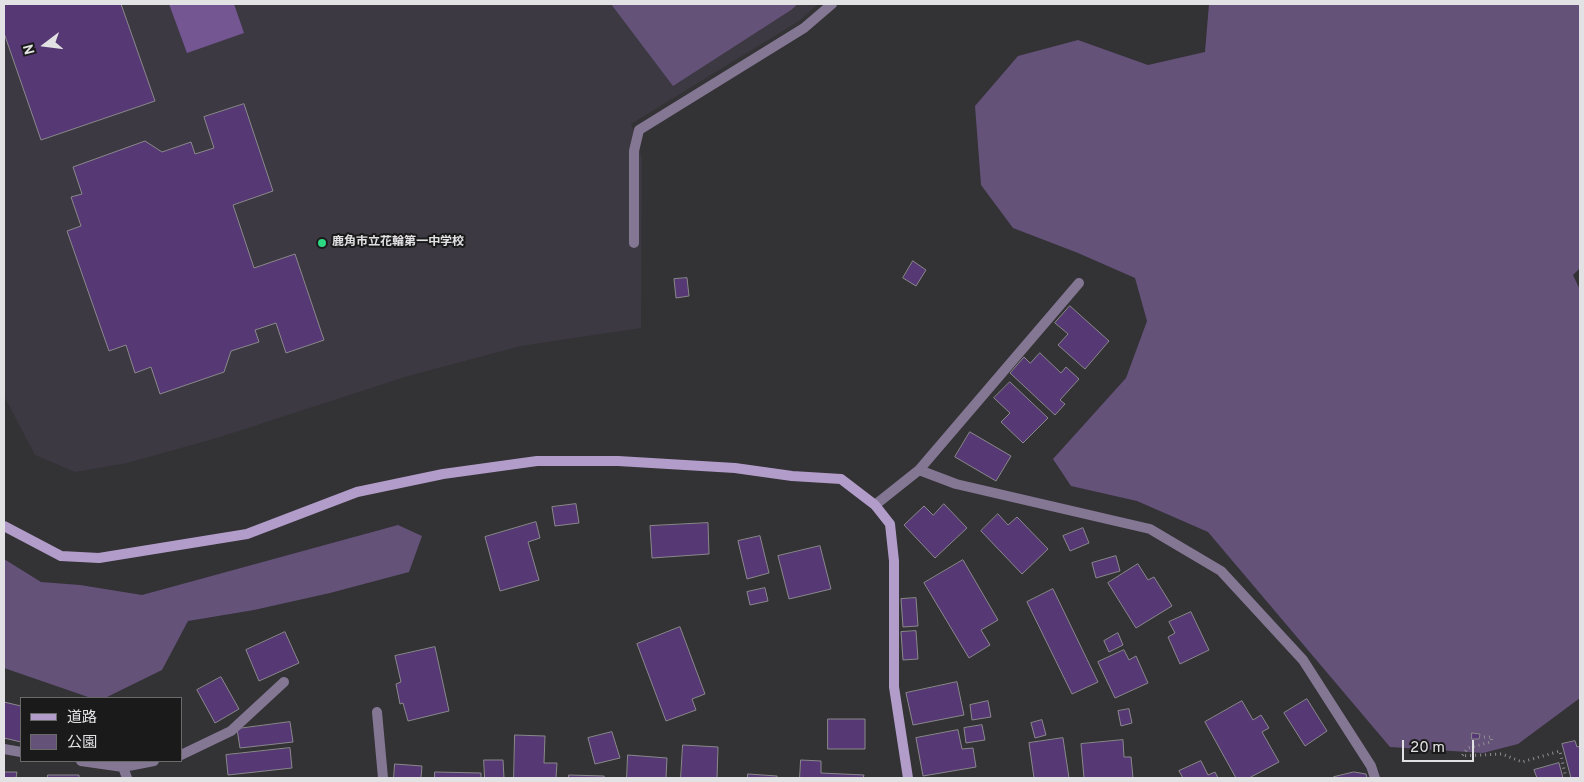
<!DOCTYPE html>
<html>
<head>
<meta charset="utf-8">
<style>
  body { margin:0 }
  #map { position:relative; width:1584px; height:782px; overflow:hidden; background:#333235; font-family:Overpass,"Noto Sans JP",sans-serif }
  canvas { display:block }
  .frame { position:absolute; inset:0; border:5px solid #e2e1e3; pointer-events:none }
  .legend { position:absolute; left:20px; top:697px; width:162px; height:65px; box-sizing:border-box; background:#1b1a1b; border:1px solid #6b6a6b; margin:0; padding:6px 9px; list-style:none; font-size:15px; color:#e2e1e3 }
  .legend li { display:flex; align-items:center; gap:10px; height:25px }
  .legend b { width:25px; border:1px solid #6b6a6b }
  .north { position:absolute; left:20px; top:20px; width:50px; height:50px; -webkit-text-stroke:4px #1b1a1b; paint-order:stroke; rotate:255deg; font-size:14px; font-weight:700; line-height:20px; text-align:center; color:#e2e1e3 }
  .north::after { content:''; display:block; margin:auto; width:18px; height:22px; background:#e2e1e3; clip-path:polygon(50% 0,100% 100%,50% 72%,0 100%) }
  .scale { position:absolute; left:1402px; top:740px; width:72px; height:22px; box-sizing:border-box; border:2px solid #e2e1e3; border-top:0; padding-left:6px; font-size:15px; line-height:18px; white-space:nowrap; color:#e2e1e3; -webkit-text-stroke:4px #1b1a1b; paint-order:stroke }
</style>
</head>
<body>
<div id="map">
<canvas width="1584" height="782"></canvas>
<div class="frame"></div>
<ul class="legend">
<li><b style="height:6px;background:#b29dca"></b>道路</li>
<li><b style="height:14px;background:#645279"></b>公園</li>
</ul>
<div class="north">N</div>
<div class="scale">20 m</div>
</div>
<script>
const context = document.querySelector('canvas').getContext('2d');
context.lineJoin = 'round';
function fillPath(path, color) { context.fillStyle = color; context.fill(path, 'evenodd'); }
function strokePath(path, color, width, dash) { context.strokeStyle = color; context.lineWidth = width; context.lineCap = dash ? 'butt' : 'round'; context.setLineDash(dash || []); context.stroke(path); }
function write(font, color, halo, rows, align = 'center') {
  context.font = font + ' Overpass,"Noto Sans JP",sans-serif'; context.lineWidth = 4; context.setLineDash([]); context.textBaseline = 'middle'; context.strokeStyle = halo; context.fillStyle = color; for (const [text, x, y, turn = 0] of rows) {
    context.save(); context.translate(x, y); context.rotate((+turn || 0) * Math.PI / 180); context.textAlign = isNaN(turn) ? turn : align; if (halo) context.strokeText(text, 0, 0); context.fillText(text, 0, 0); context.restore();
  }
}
fillPath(new Path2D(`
  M 4,4 L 818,4 L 799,21 L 631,124 L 642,158 L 641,328 L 521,346 L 408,376 L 217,438 L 127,463 L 75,472 L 35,455 L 4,396 Z`), '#3d3942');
fillPath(new Path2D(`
  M 611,4 L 798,4 L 791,10 L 673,86 Z
  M 1209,4 L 1580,4 L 1580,268 L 1573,275 L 1580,290 L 1580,698 L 1518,744 L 1483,753 L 1390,747 L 1208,532 L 1137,501 L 1071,486 L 1053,459 L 1126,378 L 1147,321 L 1135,278 L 1078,253 L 1013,228 L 981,185 L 975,106 L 1018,56 L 1078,40 L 1148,65 L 1205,52 Z
  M 398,525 L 422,536 L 409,572 L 330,593 L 254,610 L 188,621 L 162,670 L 105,698 L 91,698 L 4,668 L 4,559 L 41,582 L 80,585 L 142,595 Z`), '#645279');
fillPath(new Path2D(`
  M 169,4 L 234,4 L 244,33 L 187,53 Z`), '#745693');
const building = new Path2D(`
  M 4,4 L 121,4 L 155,101 L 41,140 L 4,33 Z
  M 244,104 L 273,191 L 233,205 L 254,268 L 295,254 L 324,340 L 286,353 L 276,323 L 255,330 L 259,342 L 231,351 L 224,372 L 160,394 L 151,367 L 135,373 L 126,345 L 109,351 L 67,231 L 81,226 L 71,197 L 82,194 L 73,167 L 145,141 L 162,152 L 191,142 L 195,154 L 214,148 L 204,117 Z
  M 913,261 L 926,270 L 916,286 L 903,278 Z
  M 687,278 L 689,296 L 676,298 L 674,279 Z
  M 1070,306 L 1109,341 L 1085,369 L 1058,345 L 1068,334 L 1055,323 Z
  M 1040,353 L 1061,373 L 1066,367 L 1079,379 L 1060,400 L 1065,404 L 1055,415 L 1010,373 L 1024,357 L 1030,363 Z
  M 1010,382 L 1048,418 L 1023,443 L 1001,422 L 1010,413 L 994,398 Z
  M 970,432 L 1011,456 L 996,481 L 955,457 Z
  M 576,504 L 579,523 L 555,526 L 552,507 Z
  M 944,504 L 967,528 L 935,558 L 904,525 L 924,506 L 933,515 Z
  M 998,514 L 1008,525 L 1017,517 L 1048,549 L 1022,574 L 981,531 Z
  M 536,522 L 540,538 L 528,542 L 539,580 L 500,591 L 485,537 Z
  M 708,523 L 709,554 L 652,558 L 650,526 Z
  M 1083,528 L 1089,543 L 1070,551 L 1063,536 Z
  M 760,536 L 769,573 L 747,579 L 738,541 Z
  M 820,546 L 831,589 L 789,599 L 778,556 Z
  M 1116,556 L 1120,571 L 1096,578 L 1092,563 Z
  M 963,560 L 998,620 L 981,630 L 990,645 L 969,658 L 924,583 Z
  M 1138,564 L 1148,580 L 1154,577 L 1172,606 L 1136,628 L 1108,583 Z
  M 765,588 L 768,601 L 750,605 L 747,592 Z
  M 1053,589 L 1098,682 L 1072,694 L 1027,602 Z
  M 916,598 L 918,626 L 903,627 L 901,599 Z
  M 1191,612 L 1209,650 L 1180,664 L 1168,637 L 1175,633 L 1169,622 Z
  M 680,627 L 705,694 L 692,699 L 696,710 L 666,721 L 637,644 Z
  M 916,631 L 918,659 L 903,660 L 901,632 Z
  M 285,632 L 299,663 L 259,681 L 246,650 Z
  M 1118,633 L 1123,645 L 1109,652 L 1104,641 Z
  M 435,647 L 449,711 L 408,721 L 403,703 L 400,704 L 396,684 L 401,682 L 395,656 Z
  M 1124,650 L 1129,660 L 1136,656 L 1148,683 L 1115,698 L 1098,662 Z
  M 221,677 L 239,709 L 215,723 L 197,690 Z
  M 957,682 L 964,715 L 913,725 L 906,693 Z
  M 1307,699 L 1327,731 L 1305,746 L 1284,713 Z
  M 988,701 L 991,717 L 972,720 L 970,705 Z
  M 1242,701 L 1253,720 L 1261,715 L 1269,728 L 1262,732 L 1279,762 L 1249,778 L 1236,778 L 1205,722 Z
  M 4,702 L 21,706 L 21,742 L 4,738 Z
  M 1129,709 L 1132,723 L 1121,726 L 1118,711 Z
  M 828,719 L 865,719 L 865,749 L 828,749 Z
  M 1042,720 L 1046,735 L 1035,738 L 1031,723 Z
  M 290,722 L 293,742 L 240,748 L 237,729 Z
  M 982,725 L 985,740 L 966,743 L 964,728 Z
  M 958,730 L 962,749 L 973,748 L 976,767 L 923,776 L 916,738 Z
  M 612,732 L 620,758 L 595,764 L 588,738 Z
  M 1472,733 L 1480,734 L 1479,739 L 1472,739 Z
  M 515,735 L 545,736 L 544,763 L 557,763 L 556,778 L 514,778 Z
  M 1063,738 L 1069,778 L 1034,778 L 1029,743 Z
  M 1123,740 L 1124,757 L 1131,757 L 1133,778 L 1084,778 L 1081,744 Z
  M 1575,741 L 1577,747 L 1580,746 L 1580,778 L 1571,778 L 1562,744 Z
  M 683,745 L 718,747 L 717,778 L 681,778 Z
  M 290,748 L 292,768 L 228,775 L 226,755 Z
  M 628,755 L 667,758 L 666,778 L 627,778 Z
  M 484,760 L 503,760 L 504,778 L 485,778 Z
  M 801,760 L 821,761 L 821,773 L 864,775 L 863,778 L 800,778 Z
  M 1201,761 L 1208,775 L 1215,772 L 1218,778 L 1183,778 L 1179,771 Z
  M 1559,763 L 1563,778 L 1537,778 L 1534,770 Z
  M 395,764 L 422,766 L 421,778 L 394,778 Z
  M 4,772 L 17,772 L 16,778 L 4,778 Z
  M 435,772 L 481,773 L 481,778 L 435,778 Z
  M 1354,772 L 1366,774 L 1367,778 L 1335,778 L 1334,777 Z
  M 748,774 L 777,776 L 777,778 L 748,778 Z
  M 48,775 L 79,775 L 79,778 L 48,778 Z
  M 569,775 L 604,776 L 604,778 L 569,778 Z`);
fillPath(building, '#563974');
strokePath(building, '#89888b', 1);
strokePath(new Path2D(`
  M 1484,737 L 1492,737 L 1491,742 L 1468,748 L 1462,756 L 1502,754 L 1522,762 L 1560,751 L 1566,778`), '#8f8e90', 3, [1, 4]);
strokePath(new Path2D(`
  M 634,243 L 634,151 L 639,130 L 804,28 L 832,4
  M 919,470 L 1079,283
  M 875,505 L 919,470 L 956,484 L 1150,529 L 1221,571 L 1303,660 L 1371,766 L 1375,778
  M 377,712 L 383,778
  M 4,749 L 21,752
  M 181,755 L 231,731 L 284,682
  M 81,761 L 123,767 L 154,761
  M 123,767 L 127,778`), '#847793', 10);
strokePath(new Path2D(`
  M 4,526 L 61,556 L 99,558 L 247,534 L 357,492 L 443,474 L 537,461 L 618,461 L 735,468 L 792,476 L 841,479 L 875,505 L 890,524 L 894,561 L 894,687 L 908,778`), '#b29dca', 10);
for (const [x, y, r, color] of [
  [322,243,5,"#2dd883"]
]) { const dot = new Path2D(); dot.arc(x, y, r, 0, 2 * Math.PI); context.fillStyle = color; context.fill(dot); strokePath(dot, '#1b1a1b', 2); }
write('bold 12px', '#e2e1e3', '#1b1a1b', [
  ["鹿角市立花輪第一中学校",332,243]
], 'left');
</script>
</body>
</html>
